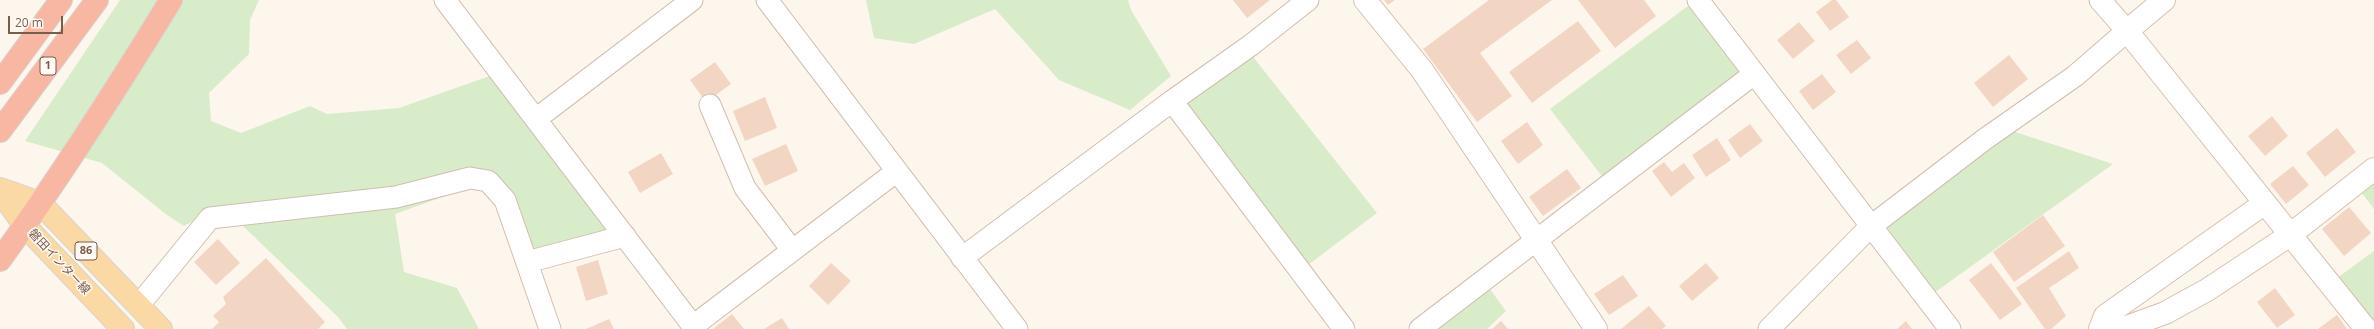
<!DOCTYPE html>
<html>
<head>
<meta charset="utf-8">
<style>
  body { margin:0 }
  #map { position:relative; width:2374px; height:329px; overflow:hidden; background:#fdf6ec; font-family:"Open Sans",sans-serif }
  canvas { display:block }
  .scale { position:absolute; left:8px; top:16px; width:55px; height:18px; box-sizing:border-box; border:2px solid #7a5c4d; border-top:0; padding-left:5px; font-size:12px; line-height:14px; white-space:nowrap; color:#7a5c4d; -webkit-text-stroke:3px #fffaf3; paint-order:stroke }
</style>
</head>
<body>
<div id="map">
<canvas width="2374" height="329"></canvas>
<div class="scale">20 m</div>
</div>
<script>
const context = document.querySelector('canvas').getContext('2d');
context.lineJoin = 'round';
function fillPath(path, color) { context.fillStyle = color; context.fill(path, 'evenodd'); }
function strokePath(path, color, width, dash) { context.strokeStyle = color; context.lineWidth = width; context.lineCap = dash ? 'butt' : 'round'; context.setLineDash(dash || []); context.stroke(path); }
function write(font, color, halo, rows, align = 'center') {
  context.font = font + ' "Open Sans","Noto Sans JP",sans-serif'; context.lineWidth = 3; context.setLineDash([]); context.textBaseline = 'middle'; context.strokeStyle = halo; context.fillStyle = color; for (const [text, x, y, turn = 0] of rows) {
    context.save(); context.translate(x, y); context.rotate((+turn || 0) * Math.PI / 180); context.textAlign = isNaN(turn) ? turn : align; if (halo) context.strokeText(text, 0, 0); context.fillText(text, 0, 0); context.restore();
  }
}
fillPath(new Path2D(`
  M 120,0 L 259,0 L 250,20 L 249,54 L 209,93 L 211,121 L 241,133 L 310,106 L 327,114 L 399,108 L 501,72 L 625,236 L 527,262 L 487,181 L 395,214 L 404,272 L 457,288 L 479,329 L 347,329 L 338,317 L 222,206 L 184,226 L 167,215 L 102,163 L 25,141 Z
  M 866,0 L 1128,0 L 1131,10 L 1171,76 L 1130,110 L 1059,80 L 995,9 L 914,44 L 874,38 Z
  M 1696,0 L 1749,77 L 1608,184 L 1550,109 Z
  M 1246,48 L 1377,213 L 1300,271 L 1172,101 Z
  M 2009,130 L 2113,164 L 1934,293 L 1876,234 Z
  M 2374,169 L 2374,209 L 2355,184 Z
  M 2374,251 L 2374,329 L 2329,284 Z
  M 1484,281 L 1506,311 L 1487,329 L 1420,329 Z`), '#d8ecc9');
fillPath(new Path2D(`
  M 1233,0 L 1270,0 L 1247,18 Z
  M 1384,0 L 1395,0 L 1388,5 Z
  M 1489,0 L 1552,0 L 1480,53 L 1512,96 L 1477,122 L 1423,49 Z
  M 1578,0 L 1644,0 L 1656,16 L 1615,48 Z
  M 1832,0 L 1836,0 L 1849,17 L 1830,31 L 1816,12 Z
  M 1578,21 L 1601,51 L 1532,103 L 1509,72 Z
  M 1799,22 L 1815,41 L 1793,59 L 1777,40 Z
  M 1857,40 L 1871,58 L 1851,74 L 1836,55 Z
  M 2009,55 L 2028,79 L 1993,107 L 1974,83 Z
  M 715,62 L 731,84 L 706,102 L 690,80 Z
  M 1822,74 L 1836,92 L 1813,110 L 1799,91 Z
  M 765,97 L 777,128 L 745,141 L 733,111 Z
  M 2272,116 L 2288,136 L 2265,156 L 2248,136 Z
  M 1527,122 L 1543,145 L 1518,164 L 1501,141 Z
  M 1750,124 L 1763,141 L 1740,158 L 1728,140 Z
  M 2337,128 L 2356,152 L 2325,177 L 2306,153 Z
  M 1717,138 L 1731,160 L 1706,177 L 1692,155 Z
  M 786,144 L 798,171 L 765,186 L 752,159 Z
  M 661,153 L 673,174 L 640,193 L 628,172 Z
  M 1664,162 L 1672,172 L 1684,163 L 1695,178 L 1671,197 L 1652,171 Z
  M 2293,166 L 2309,185 L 2286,204 L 2270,184 Z
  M 1567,169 L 1581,188 L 1543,216 L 1529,197 Z
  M 2349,207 L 2371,233 L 2344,256 L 2322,229 Z
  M 2043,215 L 2065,246 L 2014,282 L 1993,252 Z
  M 218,239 L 240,263 L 216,285 L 194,262 Z
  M 2069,251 L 2079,268 L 2049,288 L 2066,316 L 2051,329 L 2045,329 L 2016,288 Z
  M 266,258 L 325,322 L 318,329 L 212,329 L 219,322 L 213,316 L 226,304 L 223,297 Z
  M 598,260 L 608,294 L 586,301 L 576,267 Z
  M 831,263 L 851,281 L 828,305 L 809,286 Z
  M 1706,263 L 1719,278 L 1692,301 L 1679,286 Z
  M 1991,263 L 2022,304 L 2000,320 L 1969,280 Z
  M 1623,275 L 1638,296 L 1609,315 L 1594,294 Z
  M 2275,288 L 2295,315 L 2277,328 L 2257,302 Z
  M 1649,306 L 1666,326 L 1662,329 L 1621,329 Z
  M 732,314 L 744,329 L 713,329 Z
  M 2337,315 L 2347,329 L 2318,329 Z
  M 782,318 L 789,329 L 764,329 Z
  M 609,319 L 614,329 L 586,329 Z
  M 1501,321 L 1508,329 L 1492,329 Z
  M 1906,321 L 1912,329 L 1897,329 Z`), '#f3d5c3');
const street = new Path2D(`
  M 445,0 L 693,326 L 897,171
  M 767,0 L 1017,329
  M 1698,0 L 1950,329
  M 1172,101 L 1344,329
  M 710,105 L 745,188 L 792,250
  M 536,119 L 692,0
  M 962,258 L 1172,101 L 1251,45 L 1308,0
  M 527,262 L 625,236
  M 139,305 L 210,218 L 396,197 L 470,178 L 488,181 L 505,200 L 550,329
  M 1420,329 L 1754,74
  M 1769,329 L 1870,227 L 1985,139 L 2075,76 L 2127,31 L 2100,0`);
const secondary = new Path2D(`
  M 1365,0 L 1422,70 L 1596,329
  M 2164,0 L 2127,31 L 2366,329
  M 2100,329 L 2105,316 L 2265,203
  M 2121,329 L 2165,313 L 2207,290 L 2290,235 L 2374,169`);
const primary = new Path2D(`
  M 0,189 L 40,203 L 161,329
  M 0,191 L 25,226 L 123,329`);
const highway = new Path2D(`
  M 0,83 L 61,0
  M 0,131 L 97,0
  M 0,260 C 61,176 117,88 171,0`);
strokePath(street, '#d1beb0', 23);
strokePath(secondary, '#d6c0b0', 24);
strokePath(primary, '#dad1cd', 24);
strokePath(highway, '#dad1cd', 24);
strokePath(street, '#fff', 21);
strokePath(secondary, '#fff', 22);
strokePath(primary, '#fbd9a5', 22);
strokePath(highway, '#f7b7a3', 22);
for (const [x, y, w] of [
  [48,66,16],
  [86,251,22]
]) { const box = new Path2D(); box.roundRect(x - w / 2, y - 9, w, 18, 3); context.fillStyle = '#fffaf3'; context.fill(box); strokePath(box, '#7a5c4d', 1); }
write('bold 11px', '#7a5c4d', null, [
  ["1",48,66],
  ["86",86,251]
]);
write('12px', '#7a5c4d', '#fffaf3', [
  ["磐田インター線",59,262,47]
]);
</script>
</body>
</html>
